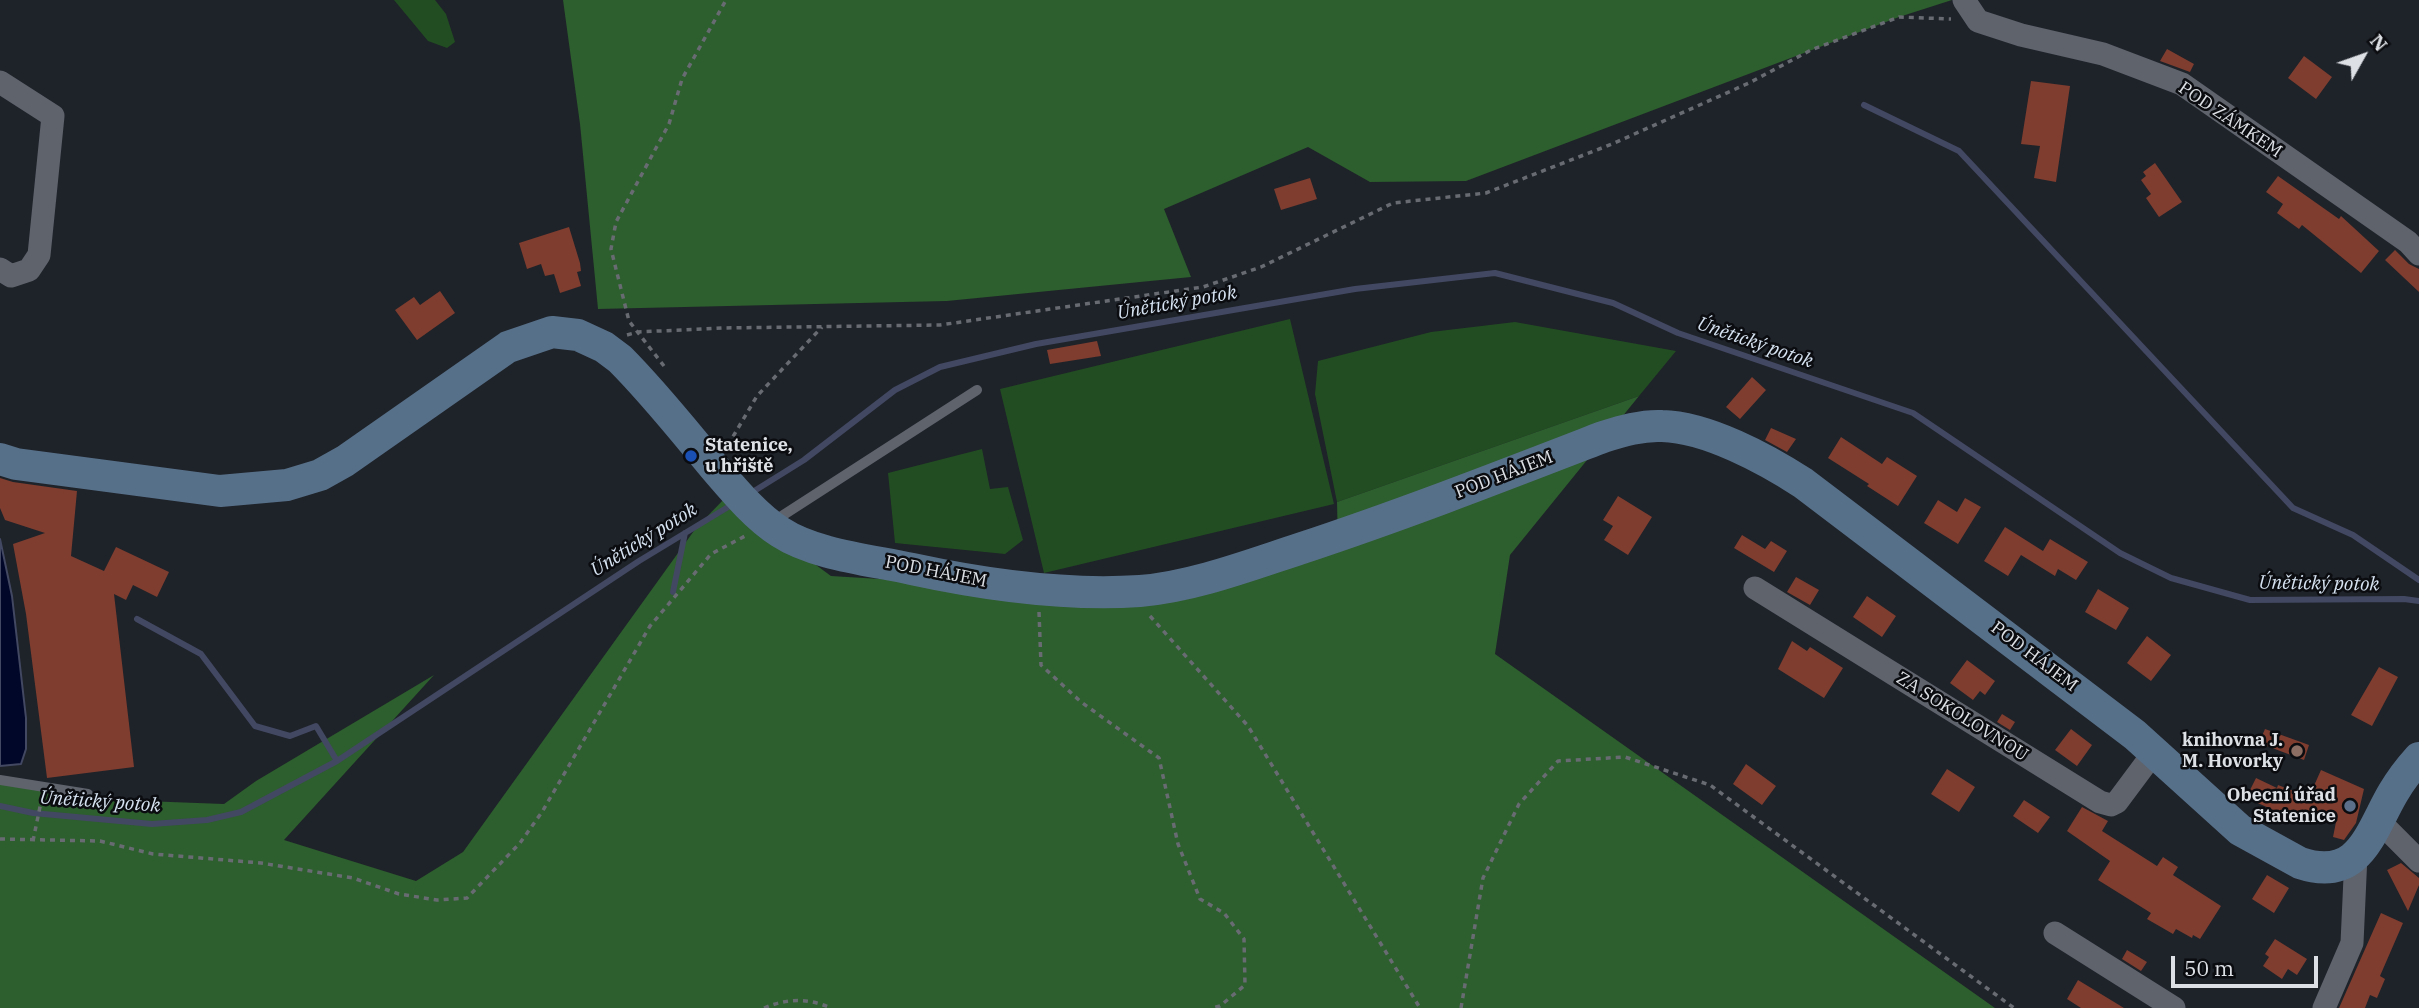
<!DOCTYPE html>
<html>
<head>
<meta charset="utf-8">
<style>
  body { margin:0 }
  #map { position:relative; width:2419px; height:1008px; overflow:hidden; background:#1e2229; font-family:"IBM Plex Serif",serif }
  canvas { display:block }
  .north { position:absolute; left:2328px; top:21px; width:70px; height:70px; -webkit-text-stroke:5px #0a0c0f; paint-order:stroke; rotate:50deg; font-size:19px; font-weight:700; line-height:28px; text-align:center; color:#dde0e5 }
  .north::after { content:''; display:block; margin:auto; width:24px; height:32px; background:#dde0e5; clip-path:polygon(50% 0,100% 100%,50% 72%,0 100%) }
  .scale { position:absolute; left:2171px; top:956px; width:147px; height:32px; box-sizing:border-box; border:4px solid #dde0e5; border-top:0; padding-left:9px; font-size:21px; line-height:24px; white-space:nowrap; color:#dde0e5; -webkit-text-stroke:5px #0a0c0f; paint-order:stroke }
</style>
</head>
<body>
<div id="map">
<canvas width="2419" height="1008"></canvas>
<div class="north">N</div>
<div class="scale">50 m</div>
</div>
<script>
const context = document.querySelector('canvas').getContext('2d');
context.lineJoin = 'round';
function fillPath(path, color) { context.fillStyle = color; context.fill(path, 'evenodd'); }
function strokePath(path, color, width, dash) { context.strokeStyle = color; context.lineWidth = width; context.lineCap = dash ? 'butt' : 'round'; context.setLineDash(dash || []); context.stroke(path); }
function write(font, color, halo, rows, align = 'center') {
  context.font = font + ' "IBM Plex Serif",serif'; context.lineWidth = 5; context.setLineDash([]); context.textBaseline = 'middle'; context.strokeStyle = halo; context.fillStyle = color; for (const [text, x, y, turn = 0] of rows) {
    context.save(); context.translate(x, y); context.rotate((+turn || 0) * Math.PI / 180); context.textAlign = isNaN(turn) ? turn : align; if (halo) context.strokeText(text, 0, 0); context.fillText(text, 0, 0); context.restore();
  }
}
fillPath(new Path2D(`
  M 394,0 L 435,0 L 446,14 L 455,42 L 447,48 L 428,41 Z
  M 1290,319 L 1334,504 L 1044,573 L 1000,389 Z
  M 1515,322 L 1676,351 L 1639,396 L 1337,502 L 1315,394 L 1318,361 L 1431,332 Z
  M 982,449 L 990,489 L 1008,487 L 1023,540 L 1005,554 L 895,543 L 888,473 Z`), '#224d22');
fillPath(new Path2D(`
  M 563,0 L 1952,0 L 1899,17 L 1466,181 L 1370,182 L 1308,147 L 1164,209 L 1191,277 L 947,301 L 598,309 L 580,124 Z
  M 1639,396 L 1510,555 L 1495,654 L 1995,1008 L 0,1008 L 0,779 L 65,798 L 224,804 L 256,781 L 434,675 L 284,840 L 416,881 L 463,852 L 696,528 L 725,498 L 831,576 L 1111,593 L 1338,548 L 1337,502 Z`), '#2d5e2d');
const water = new Path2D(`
  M 0,539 L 12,596 L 26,718 L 26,749 L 21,764 L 0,766 Z`);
fillPath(water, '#000729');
strokePath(water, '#424861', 2);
strokePath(new Path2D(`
  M 1864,105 L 1959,151 L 2293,508 L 2353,535 L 2419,580
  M 751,493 L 804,460 L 895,390 L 940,367 L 1036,344 L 1355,289 L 1495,273 L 1613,303 L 1678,333 L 1913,413 L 2120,553 L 2171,578 L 2250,600 L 2404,599 L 2419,601
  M 673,592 L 685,533
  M 137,619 L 201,654 L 255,726 L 290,736 L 316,726 L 337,761
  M 0,806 L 33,813 L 152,824 L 207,820 L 241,812 L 337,761 L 639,561 L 733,504`), '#424861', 6);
fillPath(new Path2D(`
  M 2167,49 L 2194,64 L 2190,72 L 2160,61 Z
  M 2304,56 L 2332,77 L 2316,99 L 2288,78 Z
  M 2031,81 L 2070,86 L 2056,182 L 2034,178 L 2040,146 L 2021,144 Z
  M 2155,163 L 2182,202 L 2159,217 L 2146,198 L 2151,194 L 2141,180 L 2146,176 L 2143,172 Z
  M 2278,176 L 2339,219 L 2341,216 L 2379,251 L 2361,273 L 2302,225 L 2299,229 L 2277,213 L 2283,204 L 2266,192 Z
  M 1310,178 L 1317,199 L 1281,210 L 1274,189 Z
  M 569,227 L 580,263 L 581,271 L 577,272 L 581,286 L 560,293 L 554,274 L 545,276 L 541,264 L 527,269 L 519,243 Z
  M 2395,250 L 2409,264 L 2419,269 L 2419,292 L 2385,260 Z
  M 440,291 L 455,313 L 417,340 L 395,310 L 414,297 L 420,305 Z
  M 1097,341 L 1101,356 L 1050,364 L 1047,350 Z
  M 1752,377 L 1766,390 L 1740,419 L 1726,407 Z
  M 1771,428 L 1796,439 L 1787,452 L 1765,440 Z
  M 1841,437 L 1882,464 L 1887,457 L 1917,476 L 1898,506 L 1867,486 L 1869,484 L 1828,458 Z
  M 0,478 L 13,482 L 77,491 L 71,556 L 104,571 L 116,547 L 169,572 L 157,597 L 133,585 L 126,600 L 114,594 L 134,767 L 47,778 L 26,614 L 13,544 L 45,533 L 5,520 L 0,508 Z
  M 1618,496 L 1652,517 L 1628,555 L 1604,540 L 1613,526 L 1603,520 Z
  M 1965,498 L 1981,507 L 1958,544 L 1924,523 L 1938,500 L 1957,512 Z
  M 2005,527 L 2043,551 L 2050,539 L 2088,562 L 2076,580 L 2058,569 L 2055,576 L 2021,555 L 2008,576 L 1984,561 Z
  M 1742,535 L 1765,549 L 1771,541 L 1787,551 L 1774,572 L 1734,548 Z
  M 1796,577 L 1819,590 L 1810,605 L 1787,592 Z
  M 2098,589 L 2129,608 L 2116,630 L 2085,612 Z
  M 1867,596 L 1896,616 L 1882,637 L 1853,617 Z
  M 2147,636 L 2171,655 L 2151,681 L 2127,663 Z
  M 1792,641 L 1807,651 L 1810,647 L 1843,668 L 1824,698 L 1778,669 Z
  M 1967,660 L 1995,681 L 1985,695 L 1980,691 L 1973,700 L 1950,683 Z
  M 2379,667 L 2398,677 L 2372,726 L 2351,715 Z
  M 2002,714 L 2015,722 L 2010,730 L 1997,722 Z
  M 2071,729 L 2092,745 L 2077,766 L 2055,750 Z
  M 2265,729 L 2309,745 L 2304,760 L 2259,743 Z
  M 1746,764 L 1776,786 L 1762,805 L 1733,784 Z
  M 1947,769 L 1975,787 L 1959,812 L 1931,794 Z
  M 2321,770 L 2364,789 L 2356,823 L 2344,840 L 2333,837 L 2336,822 L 2302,815 L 2299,821 L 2246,798 L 2256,778 L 2277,788 L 2278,785 L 2309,797 Z
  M 2024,800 L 2050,817 L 2038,833 L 2013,816 Z
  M 2082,807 L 2108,821 L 2102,831 L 2157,866 L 2163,857 L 2178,867 L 2173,875 L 2221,906 L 2200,939 L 2193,935 L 2192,938 L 2176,929 L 2173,934 L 2147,919 L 2151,913 L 2098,880 L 2110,861 L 2067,831 Z
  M 2401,863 L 2419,878 L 2419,885 L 2408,911 L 2387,870 Z
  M 2267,875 L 2289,888 L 2274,913 L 2252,899 Z
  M 2381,913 L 2403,923 L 2380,976 L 2385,979 L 2377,998 L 2370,995 L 2365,1008 L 2339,1008 Z
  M 2275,939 L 2307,959 L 2297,975 L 2288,969 L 2282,979 L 2263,966 L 2269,957 L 2265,954 Z
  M 2127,950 L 2147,962 L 2141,971 L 2122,959 Z
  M 2078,980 L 2124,1008 L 2081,1008 L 2067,999 Z`), '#7e3d2f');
strokePath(new Path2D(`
  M 627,335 L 638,332 L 722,328 L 940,325 L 1203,287 L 1261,267 L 1393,203 L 1486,193 L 1612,144 L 1749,83 L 1811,50 L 1899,17 L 1951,19
  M 664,366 L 629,321 L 611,249 L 616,222 L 669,124 L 682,79 L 726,0
  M 728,445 L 757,396 L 822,327
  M 1039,612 L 1041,665 L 1081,702 L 1159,758 L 1178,844 L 1200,899 L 1224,913 L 1244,939 L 1245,985 L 1220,1006 L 1212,1008
  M 1150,616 L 1248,726 L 1420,1008
  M 0,839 L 100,841 L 153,854 L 261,863 L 353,878 L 399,894 L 437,900 L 467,898 L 520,843 L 542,812 L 650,626 L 711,554 L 745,536
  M 33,841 L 41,802
  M 764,1008 C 788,998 808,998 831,1008
  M 1461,1008 L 1483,878 L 1519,804 L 1558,761 L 1625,757 L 1710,785 L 2014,1008`), '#686c72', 3.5, [5, 5]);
strokePath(new Path2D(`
  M 771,523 L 977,390
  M 0,780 L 88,794`), '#5e636c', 10);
strokePath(new Path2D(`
  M 1964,0 L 1978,21 L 2021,35 L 2103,54 L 2182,84 L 2408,242 L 2419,254
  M 0,82 L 53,116 L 39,255 L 29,270 L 11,276 L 0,269
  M 1755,588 L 2100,802 L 2111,805 L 2117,802 L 2155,751
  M 2379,821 L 2419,861
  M 2055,933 L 2174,1008
  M 2324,1008 L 2352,943 L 2356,855`), '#5e636c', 23);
strokePath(new Path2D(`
  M 0,459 L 16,464 L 220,491 L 287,485 L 320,475 L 345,461 L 508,347 L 552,332 L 578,335 L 604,347 L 620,359 C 654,393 683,430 714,467 C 733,489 755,516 780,532 C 815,555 871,560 912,569 C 986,585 1064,596 1140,591 C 1192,587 1250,565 1299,549 C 1402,515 1502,476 1603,437 C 1622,431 1642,425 1662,426 C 1707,427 1766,459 1803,483 L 2135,735 L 2240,830 L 2300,863 C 2360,883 2370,832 2393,793 C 2400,781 2410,768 2419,758`), '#577089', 32);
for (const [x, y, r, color] of [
  [691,456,7,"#1a4fb4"],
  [2297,751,7,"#8d6e63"],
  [2350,806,7,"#5c6f8a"]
]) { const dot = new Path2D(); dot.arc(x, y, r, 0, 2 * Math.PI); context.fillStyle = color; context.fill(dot); strokePath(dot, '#0a0c0f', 2.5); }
write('18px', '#dde0e5', '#0a0c0f', [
  ["POD ZÁMKEM",2230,120,34],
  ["POD HÁJEM",1504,475,-21],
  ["POD HÁJEM",936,572,11],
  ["POD HÁJEM",2034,657,37],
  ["ZA SOKOLOVNOU",1962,717,32]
]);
write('bold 18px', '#dde0e5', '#0a0c0f', [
  ["Statenice,",705,446,"left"],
  ["u hřiště",705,467,"left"],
  ["knihovna J.",2283,741],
  ["M. Hovorky",2283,762],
  ["Obecní úřad",2336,796],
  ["Statenice",2336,817]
], 'right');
write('italic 19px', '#d7e3f2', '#0a0c0f', [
  ["Únětický potok",1177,303,-10],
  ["Únětický potok",1755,343,19],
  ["Únětický potok",644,540,-32],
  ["Únětický potok",2319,584,1],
  ["Únětický potok",100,802,4]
]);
</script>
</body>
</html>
